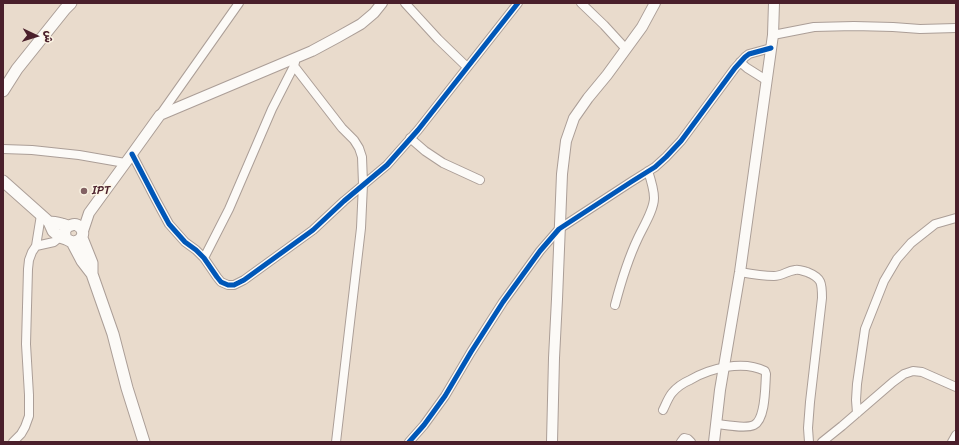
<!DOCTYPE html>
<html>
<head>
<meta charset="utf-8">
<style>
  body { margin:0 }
  #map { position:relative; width:959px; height:445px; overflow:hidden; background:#e9dbcc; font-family:Sriracha,"Playpen Sans Arabic",sans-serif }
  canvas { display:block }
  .frame { position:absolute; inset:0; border:4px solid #4a1f2b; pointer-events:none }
  .north { position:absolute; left:16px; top:16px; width:40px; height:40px; -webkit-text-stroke:3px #fcf5e5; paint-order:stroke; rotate:94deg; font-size:11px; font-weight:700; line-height:16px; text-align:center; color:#4a1f2b }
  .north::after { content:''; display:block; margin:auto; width:14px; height:18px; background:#4a1f2b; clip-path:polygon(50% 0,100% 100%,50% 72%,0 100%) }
</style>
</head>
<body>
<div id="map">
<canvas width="959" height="445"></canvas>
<div class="frame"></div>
<div class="north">ش</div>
</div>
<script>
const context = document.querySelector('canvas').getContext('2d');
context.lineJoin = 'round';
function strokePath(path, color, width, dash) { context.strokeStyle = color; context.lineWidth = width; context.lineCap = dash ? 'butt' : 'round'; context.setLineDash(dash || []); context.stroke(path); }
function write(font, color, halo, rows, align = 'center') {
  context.font = font + ' Sriracha,sans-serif'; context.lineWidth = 3; context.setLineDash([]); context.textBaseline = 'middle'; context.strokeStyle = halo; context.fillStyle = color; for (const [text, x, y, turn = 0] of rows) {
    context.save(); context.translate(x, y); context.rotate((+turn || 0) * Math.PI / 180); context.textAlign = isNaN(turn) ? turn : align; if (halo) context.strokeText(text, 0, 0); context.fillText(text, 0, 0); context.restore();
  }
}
const minor = new Path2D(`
  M 405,3 L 438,39 L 467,67
  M 581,3 L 604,25 L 626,49
  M 773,35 L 814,27 L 854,26 L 893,27 L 920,29 L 956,28
  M 740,62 L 747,68 L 766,80
  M 294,66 L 342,128 L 354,140 L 359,148 L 362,157 L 363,184 L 361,228 L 336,442
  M 160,115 L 239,3
  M 410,138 L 425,151 L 443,163 L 480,180
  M 3,149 L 32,150 L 79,155 L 125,163
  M 132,154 L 157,202 L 169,224 L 185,242 L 196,250 L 204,258 L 217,277 L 221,282 L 228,285 L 234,285 L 244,280 L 313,230 L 344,201 L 387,165 L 418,130 L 518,3
  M 36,246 L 54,242 L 60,237
  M 204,258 L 229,209 L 272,109 L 294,66 L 295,62
  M 740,272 C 751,274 763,276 774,276 C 782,276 787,271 795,270 C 799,269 803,271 807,272 C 822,278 822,283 822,298 L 810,402 L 808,428 L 809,442
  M 615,305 C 621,282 628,259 638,238 C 643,227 654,210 654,198 C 654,189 651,180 648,171
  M 663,410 C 666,404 668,398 672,393 C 677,387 683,383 690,380 C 710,368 743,360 765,371 L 766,374 C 765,386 766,419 754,425 C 746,429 726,425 717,424
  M 857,413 L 856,400 L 857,384 L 865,329 L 884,281 L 897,259 L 911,243 L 935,224 L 956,218
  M 13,442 L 21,434 L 25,427 L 29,416 L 29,395 L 26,344 L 28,269 L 29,260 L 32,252 L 36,246 L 41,215
  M 409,442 L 424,425 L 445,396 L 471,352 L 503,302 L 540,251 L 559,229 L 631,182 L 655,167 L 666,157 L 681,141 L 735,68 L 745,57 L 749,54 L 771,48
  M 681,442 L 684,438 L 688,439 L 691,442
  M 822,442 L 842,426 L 893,382 L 904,374 L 913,371 L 922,372 L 956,387
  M 952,442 L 956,435`);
const tertiary = new Path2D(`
  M 83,231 L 89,213 L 132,154 L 160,115 L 312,51 L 338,37 L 361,24 L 374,13 L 382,3
  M 552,442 L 554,358 L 557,299 L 562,174 L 566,141 L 574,118 L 588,98 L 607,75 L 642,27 L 655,3
  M 714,442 L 720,390 L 740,272 L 773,35 L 774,3`);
const secondary = new Path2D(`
  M 3,91 L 17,69 L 65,9 L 71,3
  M 3,181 L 49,222 L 53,231 L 60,237 L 66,239
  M 49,222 C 53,222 58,223 62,224 C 64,224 66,226 68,226 C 72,226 73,223 77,225 C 87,230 83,242 72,242 L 66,239 C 64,233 64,230 68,226
  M 82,238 L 92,263 L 92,274
  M 72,242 L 82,261 L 92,274 L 113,334 L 127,388 L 144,442`);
strokePath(minor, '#ab9e97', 10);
strokePath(tertiary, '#ab9e97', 12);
strokePath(secondary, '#ab9e97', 13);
strokePath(minor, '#fcfaf7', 8);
strokePath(tertiary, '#fcfaf7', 10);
strokePath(secondary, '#fcfaf7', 11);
strokePath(new Path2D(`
  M 132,154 L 157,202 L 169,224 L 185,242 L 196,250 L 204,258 L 217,277 L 221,282 L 228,285 L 234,285 L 244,280 L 313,230 L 344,201 L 387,165 L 418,130 L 518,3
  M 409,442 L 424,425 L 445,396 L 471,352 L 503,302 L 540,251 L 559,229 L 631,182 L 655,167 L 666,157 L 681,141 L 735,68 L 745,57 L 749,54 L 771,48`), '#0057b8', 5);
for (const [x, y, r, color] of [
  [84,191,4,"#826163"]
]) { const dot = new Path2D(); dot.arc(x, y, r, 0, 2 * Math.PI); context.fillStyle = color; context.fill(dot); strokePath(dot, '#fcf5e5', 1.5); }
write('12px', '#4a1f2b', '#fcf5e5', [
  ["IPT",92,191]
], 'left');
</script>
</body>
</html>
